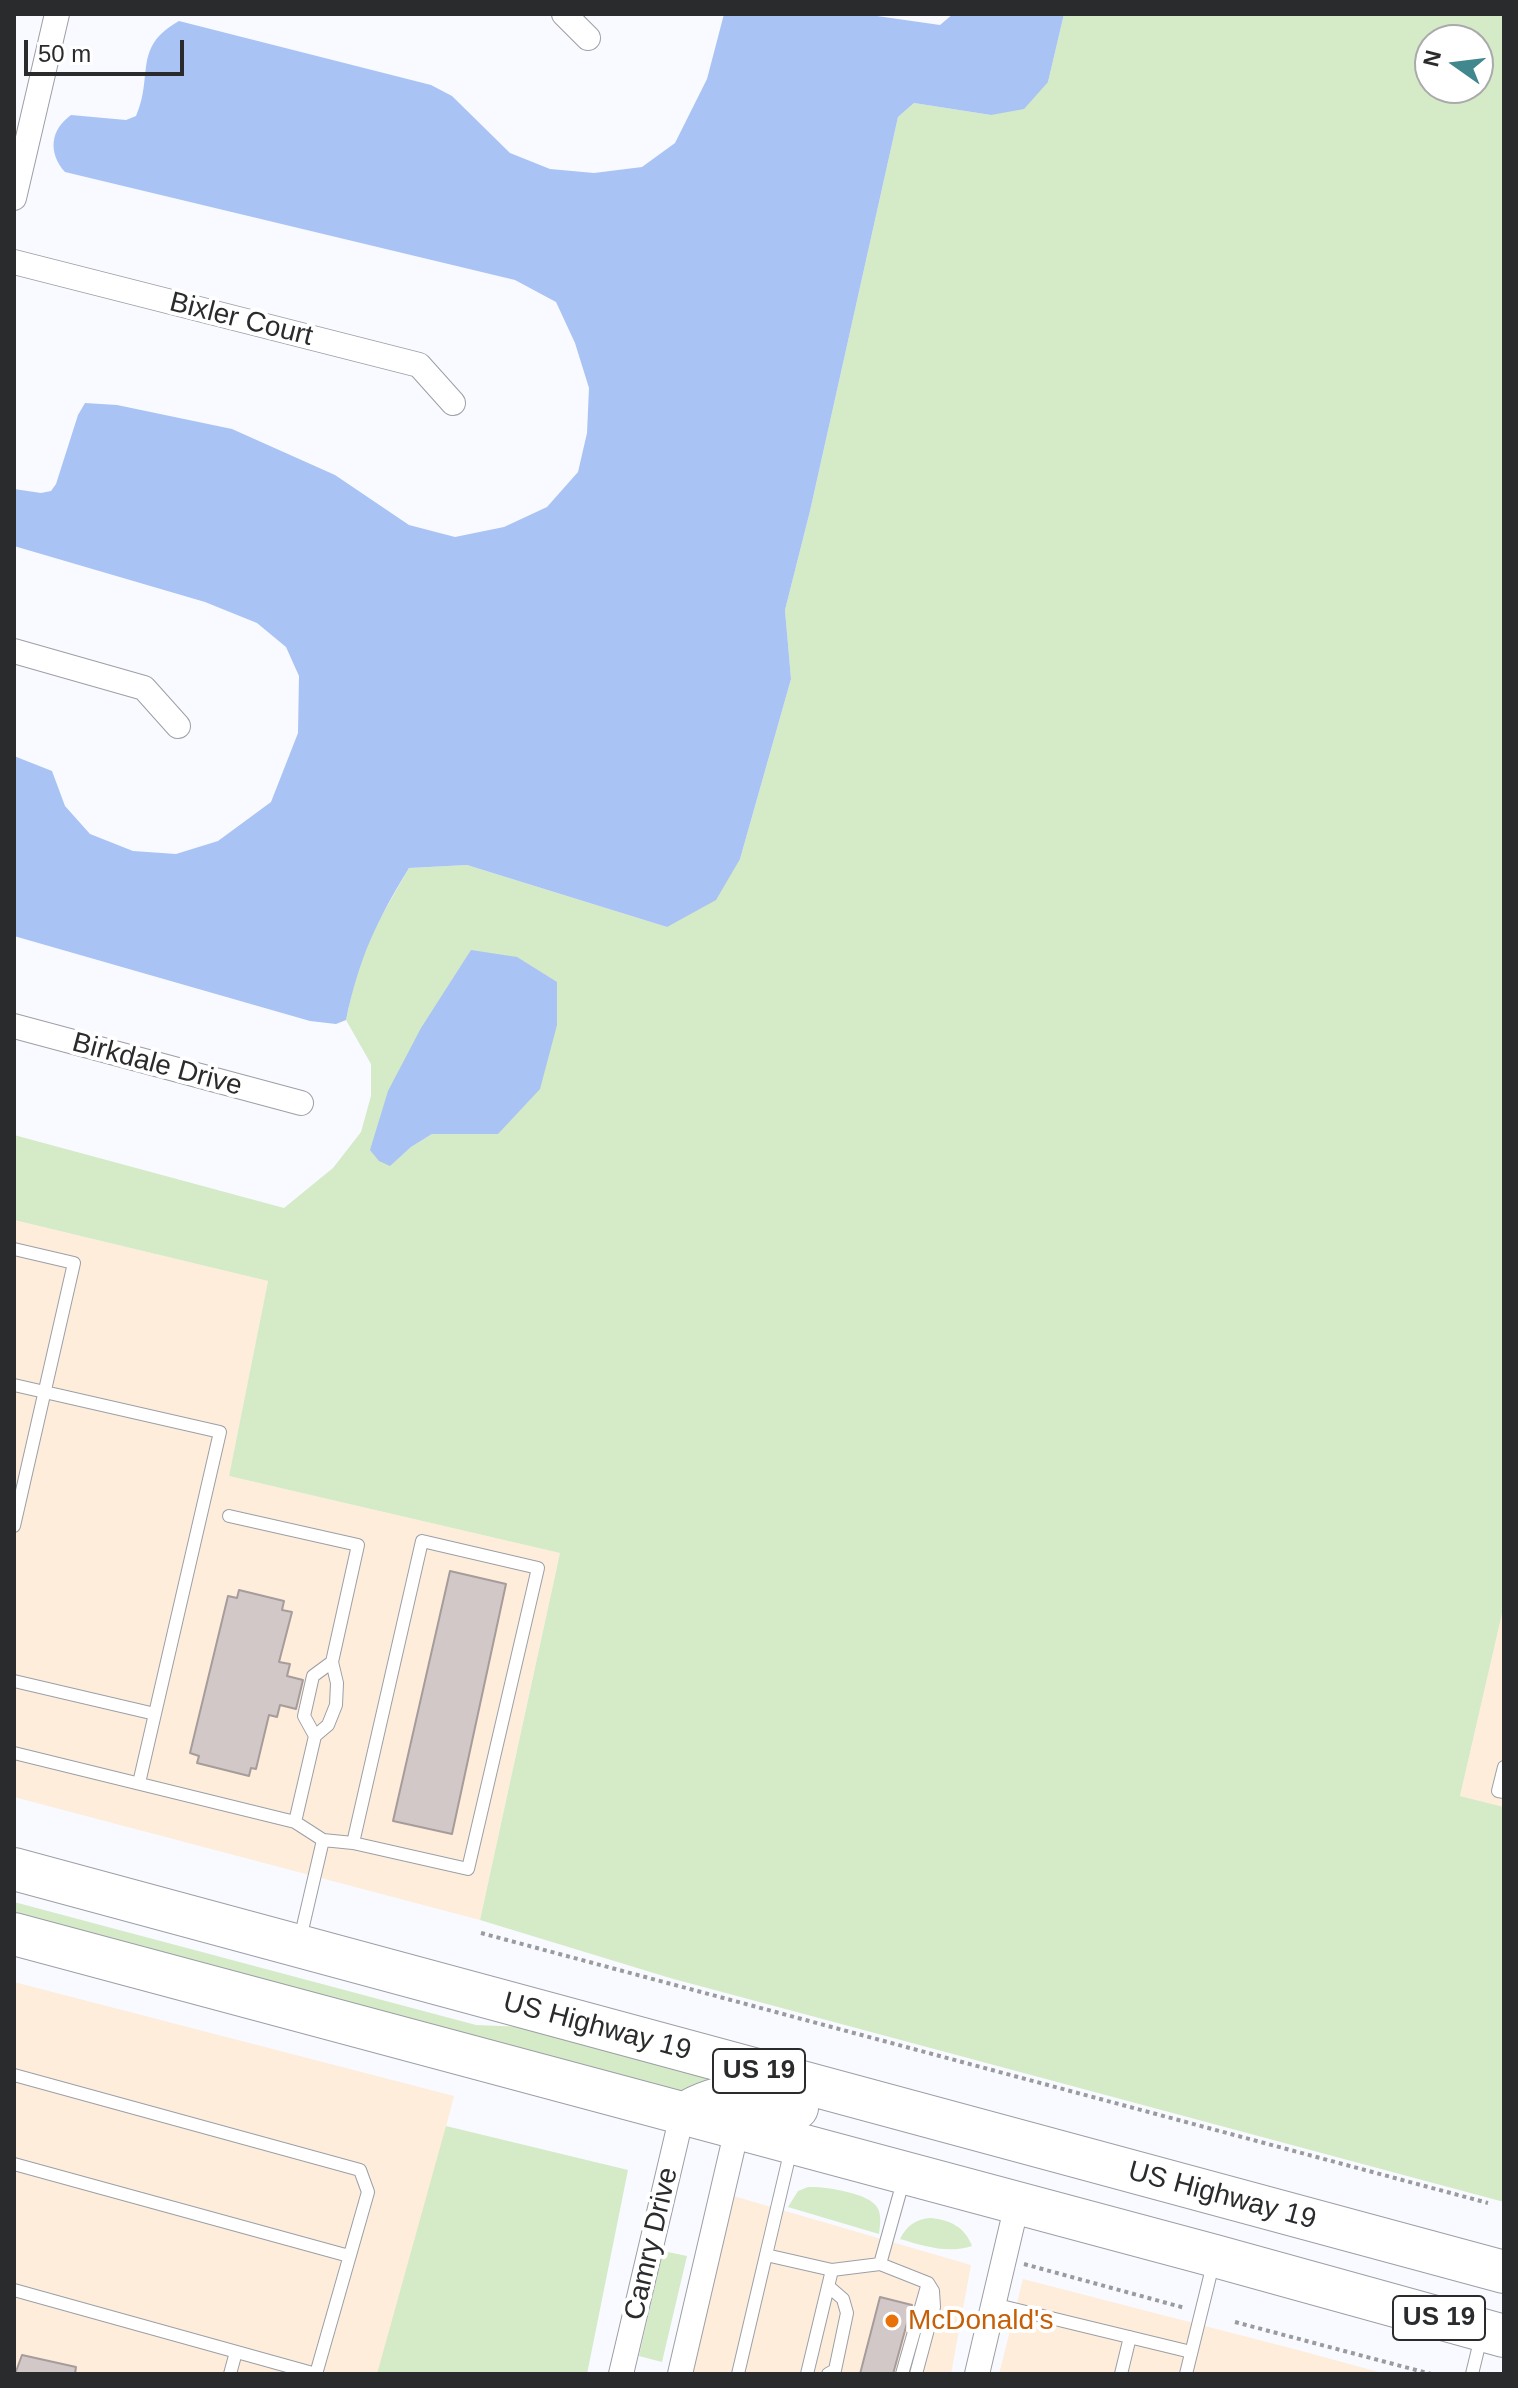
<!DOCTYPE html>
<html>
<head>
<meta charset="utf-8">
<style>
  body { margin:0 }
  #map { position:relative; width:1518px; height:2388px; overflow:hidden; background:#f8faff; font-family:Arial,sans-serif }
  canvas { display:block }
  .frame { position:absolute; inset:0; border:16px solid #292b2d; pointer-events:none }
  .north { position:absolute; left:1414px; top:24px; width:80px; height:80px; box-sizing:border-box; background:#fff; border:2px solid #a9aaab; border-radius:50%; rotate:284deg; font-size:22px; font-weight:700; line-height:32px; text-align:center; color:#292b2d }
  .north::after { content:''; display:block; margin:auto; width:28px; height:36px; background:#40878e; clip-path:polygon(50% 0,100% 100%,50% 72%,0 100%) }
  .scale { position:absolute; left:24px; top:40px; width:160px; height:36px; box-sizing:border-box; border:4px solid #292b2d; border-top:0; padding-left:10px; font-size:24px; line-height:28px; white-space:nowrap; color:#292b2d; -webkit-text-stroke:6px #fff; paint-order:stroke }
</style>
</head>
<body>
<div id="map">
<canvas width="1518" height="2388"></canvas>
<div class="frame"></div>
<div class="north">N</div>
<div class="scale">50 m</div>
</div>
<script>
const context = document.querySelector('canvas').getContext('2d');
context.lineJoin = 'round';
function fillPath(path, color) { context.fillStyle = color; context.fill(path, 'evenodd'); }
function strokePath(path, color, width, dash) { context.strokeStyle = color; context.lineWidth = width; context.lineCap = dash ? 'butt' : 'round'; context.setLineDash(dash || []); context.stroke(path); }
function write(font, color, halo, rows, align = 'center') {
  context.font = font + ' Arial,sans-serif'; context.lineWidth = 8; context.setLineDash([]); context.textBaseline = 'middle'; context.strokeStyle = halo; context.fillStyle = color; for (const [text, x, y, turn = 0] of rows) {
    context.save(); context.translate(x, y); context.rotate((+turn || 0) * Math.PI / 180); context.textAlign = isNaN(turn) ? turn : align; if (halo) context.strokeText(text, 0, 0); context.fillText(text, 0, 0); context.restore();
  }
}
fillPath(new Path2D(`
  M 14,1220 L 268,1281 L 229,1476 L 560,1553 L 480,1920 L 14,1797 Z
  M 1504,1605 L 1504,1807 L 1460,1796 Z
  M 14,1982 L 454,2096 L 382,2374 L 14,2374 Z
  M 730,2195 L 971,2265 L 951,2374 L 687,2374 Z
  M 1023,2279 L 1294,2349 L 1386,2374 L 999,2374 Z`), '#feeddb');
fillPath(new Path2D(`
  M 1064,14 L 1504,14 L 1504,1605 L 1460,1796 L 1504,1807 L 1504,2202 L 670,1978 L 480,1920 L 560,1553 L 229,1476 L 268,1281 L 14,1220 L 14,1135 L 284,1208 L 333,1168 L 361,1132 L 371,1096 L 371,1064 L 346,1020 L 356,975 L 374,929 L 409,868 L 467,865 L 667,927 L 740,859 L 791,679 L 785,610 L 810,511 L 898,117 L 914,103 L 991,115 L 1048,82 ZM 1430,40 L 1478,40 L 1478,88 L 1430,88 ZM 556,981 L 498,1134 L 432,1134 L 411,1147 L 390,1165 Z
  M 14,1902 L 476,2025 L 525,2027 L 732,2082 L 691,2095 L 14,1912 Z
  M 446,2126 L 628,2170 L 587,2374 L 377,2374 Z
  M 808,2187 C 824,2186 869,2193 877,2207 C 882,2215 880,2225 879,2234 L 788,2207 L 798,2191 Z
  M 931,2218 C 950,2220 965,2227 972,2246 C 948,2254 924,2246 900,2239 C 907,2225 916,2219 931,2218 Z
  M 663,2251 L 687,2256 L 662,2362 L 639,2356 Z`), '#d5eac6');
fillPath(new Path2D(`
  M 724,14 L 863,14 L 940,25 L 953,14 L 1064,14 L 1048,82 L 1024,109 L 991,115 L 914,103 L 898,117 L 810,511 L 785,610 L 791,679 L 740,859 L 716,900 L 667,927 L 467,865 L 409,868 C 376,922 359,958 346,1020 L 336,1024 L 310,1021 L 14,936 L 14,756 L 52,771 L 65,806 L 90,834 L 133,851 L 176,854 L 218,841 L 271,802 L 298,733 L 299,676 L 286,647 L 257,623 L 205,602 L 14,546 L 14,489 L 41,493 L 51,491 L 56,484 L 78,415 L 85,403 L 117,405 L 232,429 L 335,475 L 409,525 L 455,537 L 504,527 L 547,507 L 578,472 L 587,433 L 589,388 L 575,343 L 556,302 L 515,280 L 65,172 C 48,153 50,130 71,115 L 126,120 L 136,116 C 154,76 132,47 179,21 L 431,85 L 452,96 L 510,153 L 550,169 L 594,173 L 642,167 L 675,143 L 707,79 Z
  M 471,950 L 517,957 L 557,982 L 557,1025 L 540,1089 L 498,1134 L 432,1134 L 411,1147 L 390,1166 L 379,1161 L 370,1150 L 388,1091 L 421,1028 Z`), '#a9c3f4');
const building = new Path2D(`
  M 450,1571 L 506,1584 L 452,1834 L 393,1821 Z
  M 239,1590 L 284,1601 L 282,1610 L 292,1612 L 279,1662 L 290,1664 L 287,1676 L 303,1680 L 296,1709 L 280,1705 L 277,1717 L 269,1715 L 256,1769 L 251,1768 L 249,1776 L 197,1763 L 199,1756 L 190,1753 L 228,1596 L 237,1598 Z
  M 880,2297 L 912,2305 L 893,2374 L 860,2374 Z
  M 22,2355 L 76,2367 L 75,2374 L 15,2374 Z`);
fillPath(building, '#d2c8c7');
strokePath(building, '#a59c9b', 2);
const service = new Path2D(`
  M 14,1249 L 74,1263 L 14,1526
  M 14,1385 L 220,1432 L 139,1783
  M 229,1516 L 358,1545 L 332,1662 L 337,1683 L 336,1705 L 328,1725 L 315,1736 L 295,1822
  M 14,1681 L 155,1714
  M 315,1736 L 304,1716 L 313,1676 L 332,1662
  M 14,1753 L 295,1822 L 323,1840 L 300,1939
  M 1504,1767 L 1498,1791 L 1504,1792
  M 323,1840 L 353,1843 L 468,1869 L 538,1568 L 422,1541 L 353,1843
  M 14,2075 L 360,2170 L 368,2192 L 316,2374
  M 14,2164 L 349,2256
  M 766,2255 L 791,2149
  M 880,2264 L 904,2178
  M 14,2290 L 316,2374
  M 993,2304 L 1191,2352
  M 230,2374 L 236,2352
  M 738,2374 L 766,2255 L 832,2270
  M 807,2374 L 832,2270 L 880,2264 L 928,2283 L 933,2291 L 934,2307 L 916,2374
  M 828,2374 L 835,2370 L 847,2313 L 843,2299 L 828,2286
  M 902,2374 L 928,2283
  M 1121,2374 L 1130,2337
  M 1186,2374 L 1214,2260
  M 1472,2374 L 1481,2337`);
const minor = new Path2D(`
  M 564,14 L 588,38
  M 14,198 L 57,14
  M 14,262 L 419,365 L 453,403
  M 14,651 L 144,688 L 178,726
  M 14,1026 L 301,1103
  M 621,2374 L 682,2115
  M 680,2374 L 737,2129
  M 977,2374 L 1017,2204`);
const trunk = new Path2D(`
  M 14,1869 L 1504,2272
  M 14,1934 L 1215,2256 L 1504,2336
  M 682,2115 C 726,2088 750,2095 797,2108`);
strokePath(service, '#9c9fa6', 14);
strokePath(minor, '#9c9fa6', 26);
strokePath(trunk, '#9c9fa6', 44);
strokePath(new Path2D(`
  M 481,1933 L 1488,2203
  M 1024,2264 L 1185,2308
  M 1235,2322 L 1431,2374`), '#999b9e', 4, [4, 4]);
strokePath(service, '#fff', 12);
strokePath(minor, '#fff', 24);
strokePath(trunk, '#fff', 42);
for (const [x, y, r, color] of [
  [892,2321,8,"#e8710a"]
]) { const dot = new Path2D(); dot.arc(x, y, r, 0, 2 * Math.PI); context.fillStyle = color; context.fill(dot); strokePath(dot, '#fff', 3); }
for (const [x, y, w] of [
  [759,2071,92],
  [1439,2318,92]
]) { const box = new Path2D(); box.roundRect(x - w / 2, y - 22, w, 44, 6); context.fillStyle = '#fff'; context.fill(box); strokePath(box, '#292b2d', 2); }
write('bold 26px', '#292b2d', null, [
  ["US 19",759,2071],
  ["US 19",1439,2318]
]);
write('28px', '#292b2d', '#fff', [
  ["Bixler Court",241,320,14],
  ["Birkdale Drive",157,1065,15],
  ["US Highway 19",597,2027,15],
  ["US Highway 19",1222,2196,15],
  ["Camry Drive",652,2244,-77]
]);
write('28px', '#c56008', '#fff', [
  ["McDonald's",908,2321]
], 'left');
</script>
</body>
</html>
